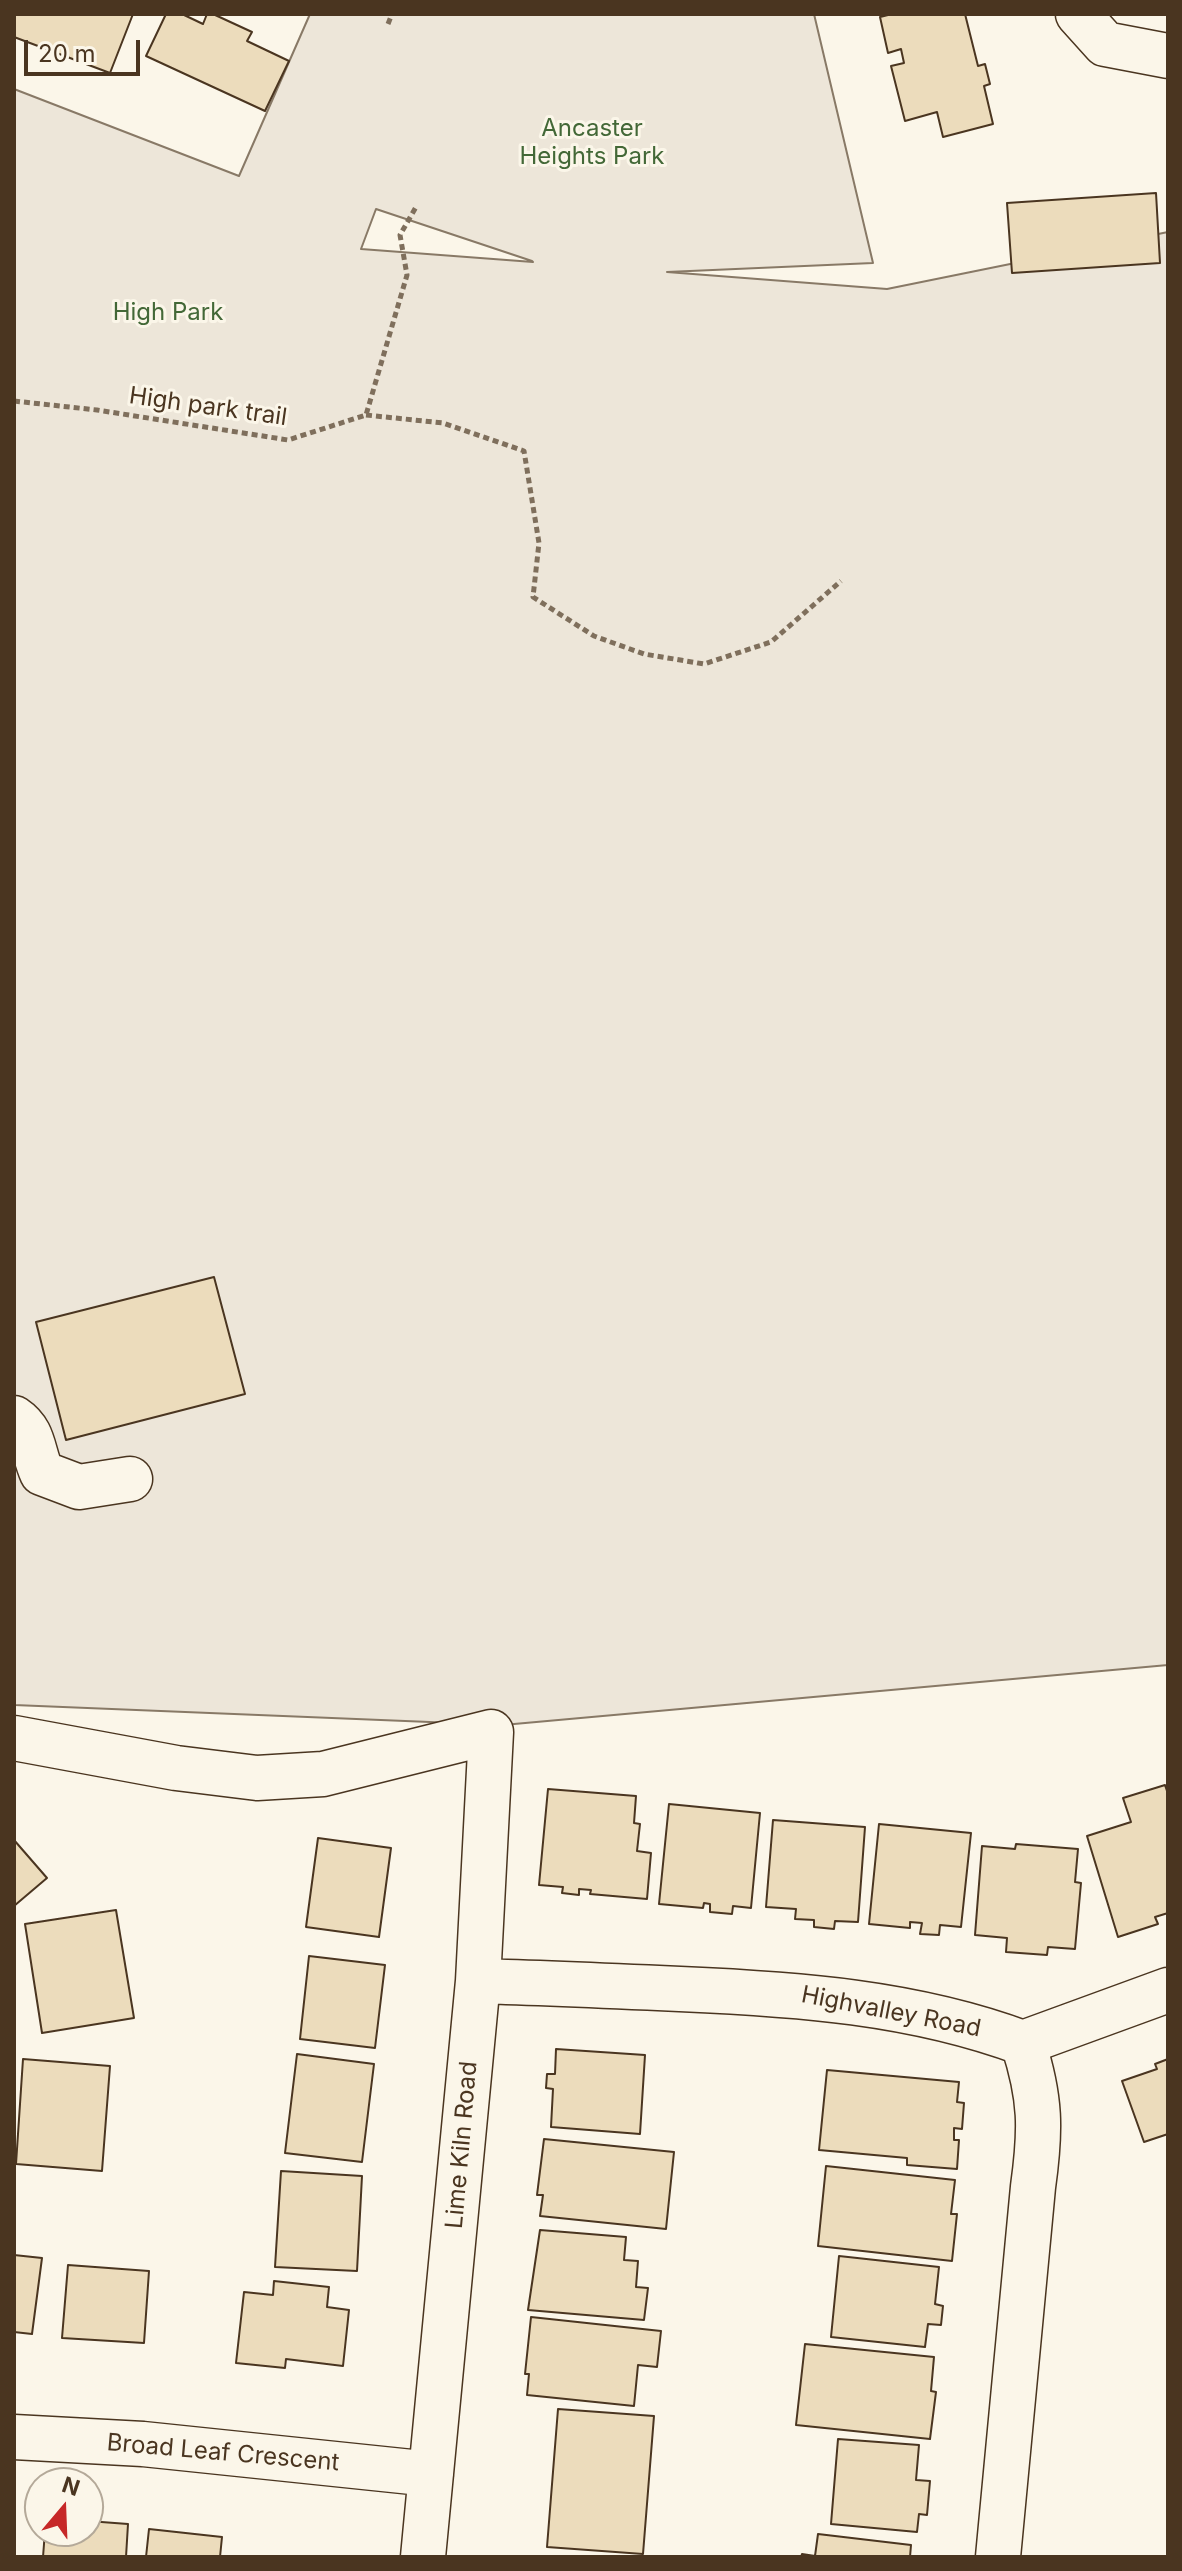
<!DOCTYPE html>
<html>
<head>
<meta charset="utf-8">
<style>
  body { margin:0 }
  #map { position:relative; width:1182px; height:2571px; overflow:hidden; background:#fbf6e9; font-family:Inter,sans-serif }
  canvas { display:block }
  .frame { position:absolute; inset:0; border:16px solid #4a3520; pointer-events:none }
  .north { position:absolute; left:24px; top:2467px; width:80px; height:80px; box-sizing:border-box; background:#fbf6e9; border:2px solid #b4a999; border-radius:50%; rotate:19deg; font-size:22px; font-weight:700; line-height:32px; text-align:center; color:#4a3520 }
  .north::after { content:''; display:block; margin:auto; width:28px; height:36px; background:#c62828; clip-path:polygon(50% 0,100% 100%,50% 72%,0 100%) }
  .scale { position:absolute; left:24px; top:40px; width:116px; height:36px; box-sizing:border-box; border:4px solid #4a3520; border-top:0; padding-left:10px; font-size:24px; line-height:28px; white-space:nowrap; color:#4a3520; -webkit-text-stroke:6px #fbf6e9; paint-order:stroke }
</style>
</head>
<body>
<div id="map">
<canvas width="1182" height="2571"></canvas>
<div class="frame"></div>
<div class="north">N</div>
<div class="scale">20 m</div>
</div>
<script>
const context = document.querySelector('canvas').getContext('2d');
context.lineJoin = 'round';
function fillPath(path, color) { context.fillStyle = color; context.fill(path, 'evenodd'); }
function strokePath(path, color, width, dash) { context.strokeStyle = color; context.lineWidth = width; context.lineCap = dash ? 'butt' : 'round'; context.setLineDash(dash || []); context.stroke(path); }
function write(font, color, halo, rows, align = 'center') {
  context.font = font + ' Inter,sans-serif'; context.lineWidth = 6; context.setLineDash([]); context.textBaseline = 'middle'; context.strokeStyle = halo; context.fillStyle = color; for (const [text, x, y, turn = 0] of rows) {
    context.save(); context.translate(x, y); context.rotate((+turn || 0) * Math.PI / 180); context.textAlign = isNaN(turn) ? turn : align; if (halo) context.strokeText(text, 0, 0); context.fillText(text, 0, 0); context.restore();
  }
}
const green = new Path2D(`
  M 310,14 L 814,14 L 873,263 L 667,272 L 887,289 L 1168,232 L 1168,1665 L 503,1725 L 14,1705 L 14,89 L 239,176 ZM 376,209 L 532,261 L 533,262 L 361,249 Z`);
fillPath(green, '#ede6d9');
strokePath(green, '#887966', 2);
const building = new Path2D(`
  M 14,14 L 133,14 L 110,73 L 14,37 Z
  M 166,14 L 182,14 L 203,24 L 207,14 L 213,14 L 252,32 L 247,41 L 289,61 L 265,111 L 146,56 Z
  M 892,14 L 965,14 L 978,66 L 985,64 L 990,84 L 984,86 L 993,124 L 943,137 L 937,112 L 905,121 L 891,66 L 904,63 L 901,49 L 888,53 L 880,17 Z
  M 1156,193 L 1160,263 L 1012,273 L 1007,203 Z
  M 214,1277 L 245,1394 L 66,1440 L 36,1322 Z
  M 1165,1785 L 1168,1794 L 1168,1913 L 1155,1917 L 1158,1924 L 1118,1937 L 1087,1836 L 1131,1822 L 1123,1798 Z
  M 548,1789 L 636,1796 L 634,1823 L 640,1824 L 637,1851 L 651,1853 L 647,1899 L 590,1894 L 591,1890 L 579,1889 L 579,1895 L 562,1893 L 563,1887 L 539,1885 Z
  M 669,1804 L 760,1813 L 751,1908 L 733,1906 L 732,1914 L 710,1912 L 710,1904 L 704,1903 L 703,1908 L 659,1904 Z
  M 773,1820 L 865,1827 L 858,1922 L 835,1921 L 834,1929 L 814,1927 L 814,1920 L 795,1919 L 796,1909 L 766,1907 Z
  M 879,1824 L 971,1833 L 961,1927 L 940,1925 L 939,1935 L 920,1934 L 922,1923 L 910,1922 L 910,1928 L 869,1924 Z
  M 318,1838 L 391,1848 L 379,1937 L 306,1927 Z
  M 14,1840 L 47,1878 L 14,1906 Z
  M 1016,1844 L 1078,1849 L 1075,1882 L 1081,1883 L 1075,1949 L 1048,1947 L 1047,1955 L 1006,1952 L 1007,1938 L 975,1935 L 982,1846 L 1015,1849 Z
  M 116,1910 L 134,2018 L 42,2033 L 25,1924 Z
  M 309,1956 L 385,1965 L 375,2048 L 300,2039 Z
  M 556,2049 L 645,2055 L 640,2134 L 551,2127 L 553,2089 L 546,2088 L 547,2074 L 555,2074 Z
  M 297,2054 L 374,2064 L 362,2162 L 285,2153 Z
  M 23,2059 L 110,2066 L 102,2171 L 16,2164 Z
  M 1168,2059 L 1168,2134 L 1144,2142 L 1122,2081 L 1157,2069 L 1155,2064 Z
  M 827,2070 L 959,2082 L 957,2102 L 964,2103 L 962,2129 L 954,2128 L 954,2140 L 959,2140 L 957,2169 L 907,2165 L 907,2158 L 819,2150 Z
  M 544,2139 L 674,2152 L 666,2229 L 540,2216 L 543,2195 L 537,2195 Z
  M 826,2166 L 955,2180 L 951,2214 L 957,2214 L 952,2261 L 818,2246 Z
  M 281,2171 L 362,2176 L 357,2271 L 275,2267 Z
  M 540,2230 L 626,2237 L 624,2260 L 638,2261 L 636,2287 L 648,2288 L 644,2320 L 528,2310 Z
  M 14,2255 L 42,2258 L 32,2334 L 14,2332 Z
  M 839,2256 L 939,2267 L 935,2304 L 943,2306 L 941,2325 L 928,2324 L 925,2347 L 831,2337 Z
  M 68,2265 L 149,2271 L 144,2343 L 62,2338 Z
  M 274,2281 L 329,2287 L 327,2307 L 349,2310 L 343,2366 L 286,2359 L 285,2368 L 236,2363 L 244,2292 L 273,2295 Z
  M 531,2317 L 661,2331 L 657,2367 L 638,2365 L 634,2406 L 527,2395 L 529,2374 L 525,2374 Z
  M 805,2344 L 934,2357 L 931,2391 L 936,2392 L 930,2439 L 796,2425 Z
  M 558,2409 L 654,2416 L 643,2554 L 547,2547 Z
  M 838,2439 L 919,2445 L 916,2480 L 930,2481 L 927,2515 L 919,2514 L 917,2532 L 831,2524 Z
  M 88,2521 L 128,2524 L 126,2557 L 43,2557 L 45,2531 L 88,2531 Z
  M 149,2529 L 222,2537 L 220,2557 L 146,2557 Z
  M 818,2534 L 911,2545 L 910,2557 L 801,2557 L 802,2554 L 815,2556 Z`);
fillPath(building, '#ecdcbc');
strokePath(building, '#4a3520', 2);
const minor = new Path2D(`
  M 1078,14 L 1105,44 L 1168,56
  M 14,1418 C 35,1432 32,1451 42,1473 L 79,1487 L 130,1479
  M 14,1738 L 176,1768 L 257,1778 L 323,1774 L 491,1732 L 478,1981 L 423,2557
  M 478,1981 C 545,1983 613,1986 680,1989 C 796,1994 913,2002 1023,2043 C 1041,2098 1041,2130 1033,2187 L 998,2557
  M 1023,2043 L 1168,1990
  M 14,2437 L 143,2444 L 431,2474`);
strokePath(minor, '#4a3520', 47);
strokePath(new Path2D(`
  M 388,24 L 392,14
  M 14,401 L 97,410 L 288,440 L 366,415 L 407,275 L 400,235 L 416,207
  M 366,415 L 443,423 L 524,451 L 539,543 L 533,597 L 594,636 L 644,654 L 704,664 L 771,642 L 841,581`), '#7f6f5c', 5, [6, 4]);
strokePath(minor, '#fbf6e9', 44);
write('24px', '#436837', '#fbf6e9', [
  ["Ancaster",592,129],
  ["Heights Park",592,157],
  ["High Park",168,313]
]);
write('24px', '#4a3520', '#fbf6e9', [
  ["High park trail",208,407,8],
  ["Highvalley Road",891,2012,11],
  ["Lime Kiln Road",462,2145,-85],
  ["Broad Leaf Crescent",223,2453,5]
]);
</script>
</body>
</html>
